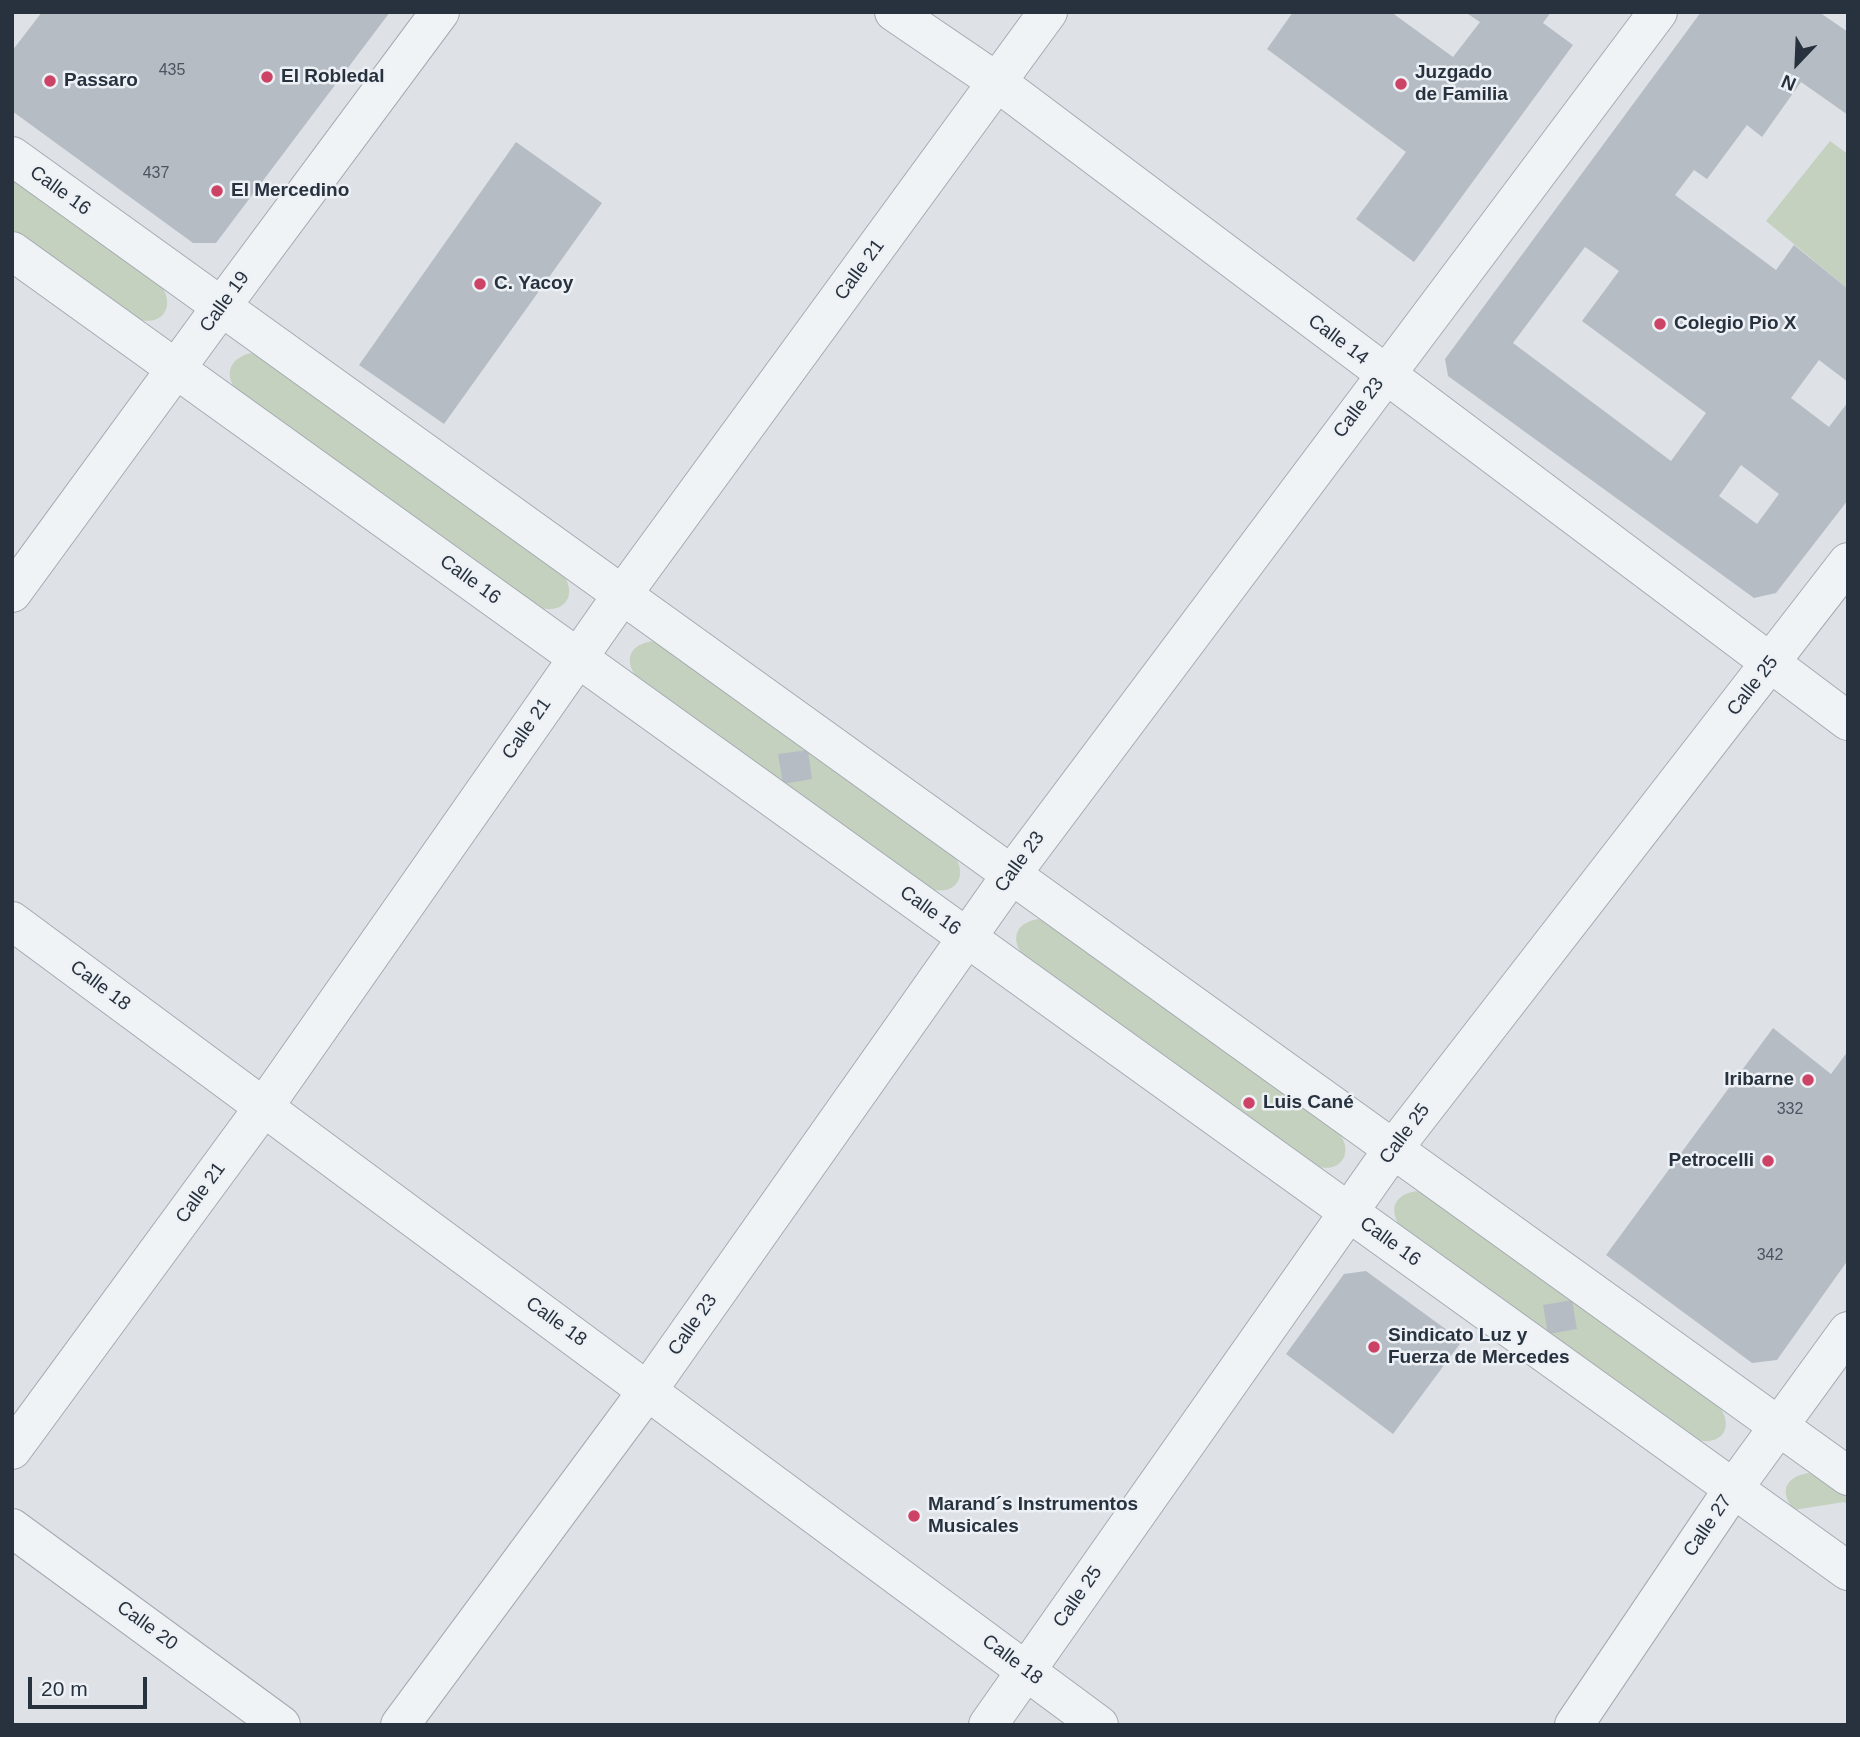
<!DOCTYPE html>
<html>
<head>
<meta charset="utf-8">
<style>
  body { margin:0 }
  #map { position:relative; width:1860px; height:1737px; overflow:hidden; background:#dee2e7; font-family:Arial,sans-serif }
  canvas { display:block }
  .frame { position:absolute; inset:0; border:14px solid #27323e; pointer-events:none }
  .north { position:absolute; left:1762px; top:28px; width:70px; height:70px; -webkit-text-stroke:5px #edf1f5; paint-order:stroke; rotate:203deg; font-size:19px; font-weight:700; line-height:28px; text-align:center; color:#27323e }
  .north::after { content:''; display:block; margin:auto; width:24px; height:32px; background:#27323e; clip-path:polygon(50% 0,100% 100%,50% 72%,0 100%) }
  .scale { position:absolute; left:28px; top:1677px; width:119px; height:32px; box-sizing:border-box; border:4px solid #27323e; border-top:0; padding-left:9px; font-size:21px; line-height:24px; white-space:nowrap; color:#27323e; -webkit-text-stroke:5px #edf1f5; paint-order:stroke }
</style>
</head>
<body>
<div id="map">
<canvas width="1860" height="1737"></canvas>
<div class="frame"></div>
<div class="north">N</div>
<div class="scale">20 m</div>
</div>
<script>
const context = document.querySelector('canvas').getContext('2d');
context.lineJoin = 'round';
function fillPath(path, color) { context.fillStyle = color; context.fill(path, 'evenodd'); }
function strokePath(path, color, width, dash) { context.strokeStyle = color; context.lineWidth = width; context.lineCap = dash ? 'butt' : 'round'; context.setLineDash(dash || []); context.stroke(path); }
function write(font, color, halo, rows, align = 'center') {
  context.font = font + ' Arial,sans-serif'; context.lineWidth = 5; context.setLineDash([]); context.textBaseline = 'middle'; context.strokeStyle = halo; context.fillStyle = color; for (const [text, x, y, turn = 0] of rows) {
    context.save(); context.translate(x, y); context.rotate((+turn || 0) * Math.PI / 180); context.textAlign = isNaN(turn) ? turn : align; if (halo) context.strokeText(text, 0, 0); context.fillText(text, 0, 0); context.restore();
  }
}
fillPath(new Path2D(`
  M 1830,141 L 1848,154 L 1848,289 L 1766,221 Z
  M 12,178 L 160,284 C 177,306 162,329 135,318 L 12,229 Z
  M 251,353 L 262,358 L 562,573 C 579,595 564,616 537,607 L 237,391 C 223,374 230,358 251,353 Z
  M 652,641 L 662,646 L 953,854 C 970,876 955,898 928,888 L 638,679 C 623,661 629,645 652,641 Z
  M 1038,919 L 1048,923 L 1338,1132 C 1356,1153 1339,1176 1314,1165 L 1024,957 C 1010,939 1015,923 1038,919 Z
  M 1416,1191 L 1427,1195 L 1718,1405 C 1736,1427 1721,1448 1694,1439 L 1402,1229 C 1388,1211 1393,1195 1416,1191 Z
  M 1808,1473 L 1818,1476 L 1848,1498 L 1848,1505 L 1844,1502 L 1794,1510 C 1779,1492 1785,1477 1808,1473 Z`), '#c5d1bf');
fillPath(new Path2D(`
  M 42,12 L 390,12 L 216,243 L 193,243 L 12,111 L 12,51 Z
  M 1293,12 L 1391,12 L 1453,57 L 1480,22 L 1465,12 L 1551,12 L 1543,23 L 1573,45 L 1414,262 L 1356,219 L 1406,152 L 1267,49 Z
  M 1701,12 L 1819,12 L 1848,32 L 1848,115 L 1801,82 L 1762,137 L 1747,125 L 1707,179 L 1694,170 L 1675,195 L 1776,270 L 1794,245 L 1848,289 L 1848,382 L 1819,360 L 1791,398 L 1829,427 L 1848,402 L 1848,500 L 1776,593 L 1754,598 L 1448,376 L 1445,359 ZM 1585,247 L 1619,271 L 1582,321 L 1706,413 L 1671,461 L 1513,343 ZM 1741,465 L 1779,494 L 1757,524 L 1719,496 Z
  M 516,142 L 602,203 L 444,424 L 359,365 Z
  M 808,750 L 812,779 L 783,784 L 778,754 Z
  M 1773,1028 L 1831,1074 L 1848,1051 L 1848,1260 L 1777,1360 L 1752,1363 L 1606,1255 Z
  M 1366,1271 L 1462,1341 L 1393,1434 L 1286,1354 L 1344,1274 Z
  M 1572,1300 L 1577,1329 L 1548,1334 L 1543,1305 Z`), '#b5bcc4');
const minor = new Path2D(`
  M 894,12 L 997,82 L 1848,721
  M 12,156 L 1848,1476
  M 12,251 L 1848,1571
  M 12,593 L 221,307 L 440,12
  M 12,921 L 1099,1725
  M 12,1450 L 263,1108 L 622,595 L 1048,12
  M 12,1528 L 281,1725
  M 400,1725 L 648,1390 L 1011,875 L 1658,12
  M 988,1725 L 1393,1149 L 1848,562
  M 1574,1725 L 1733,1489 L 1848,1331`);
strokePath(minor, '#a3aab1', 40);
strokePath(minor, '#f0f3f6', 38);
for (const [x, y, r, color] of [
  [267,77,7,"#cc4365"],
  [50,81,7,"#cc4365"],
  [1401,84,7,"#cc4365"],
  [217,191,7,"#cc4365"],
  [480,284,7,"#cc4365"],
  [1660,324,7,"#cc4365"],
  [1808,1080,7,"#cc4365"],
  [1249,1103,7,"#cc4365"],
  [1768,1161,7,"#cc4365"],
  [1374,1347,7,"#cc4365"],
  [914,1516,7,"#cc4365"]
]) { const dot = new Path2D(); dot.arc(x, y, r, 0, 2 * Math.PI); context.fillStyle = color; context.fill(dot); strokePath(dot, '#edf1f5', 2.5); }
write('16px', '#4a5460', null, [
  ["435",172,71],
  ["437",156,174],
  ["332",1790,1110],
  ["342",1770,1256]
]);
write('bold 19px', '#27323e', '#edf1f5', [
  ["Juzgado",1415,73],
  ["de Familia",1415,95],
  ["El Robledal",281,77],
  ["Passaro",64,81],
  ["El Mercedino",231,191],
  ["C. Yacoy",494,284],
  ["Colegio Pio X",1674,324],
  ["Iribarne",1794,1080,"right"],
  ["Luis Cané",1263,1103],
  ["Petrocelli",1754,1161,"right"],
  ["Sindicato Luz y",1388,1336],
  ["Fuerza de Mercedes",1388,1358],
  ["Marand´s Instrumentos",928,1505],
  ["Musicales",928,1527]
], 'left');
write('19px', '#27323e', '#edf1f5', [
  ["Calle 16",60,191,36],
  ["Calle 21",860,270,-54],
  ["Calle 19",225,302,-54],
  ["Calle 14",1338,340,37],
  ["Calle 23",1359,408,-53],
  ["Calle 16",470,580,36],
  ["Calle 25",1753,686,-52],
  ["Calle 21",527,729,-55],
  ["Calle 23",1020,862,-54],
  ["Calle 16",930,911,36],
  ["Calle 18",100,986,37],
  ["Calle 25",1405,1134,-53],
  ["Calle 21",201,1193,-54],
  ["Calle 16",1390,1242,36],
  ["Calle 18",556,1322,36],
  ["Calle 23",693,1325,-55],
  ["Calle 27",1708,1526,-56],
  ["Calle 25",1078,1597,-55],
  ["Calle 20",147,1626,36],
  ["Calle 18",1012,1660,37]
]);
</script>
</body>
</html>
